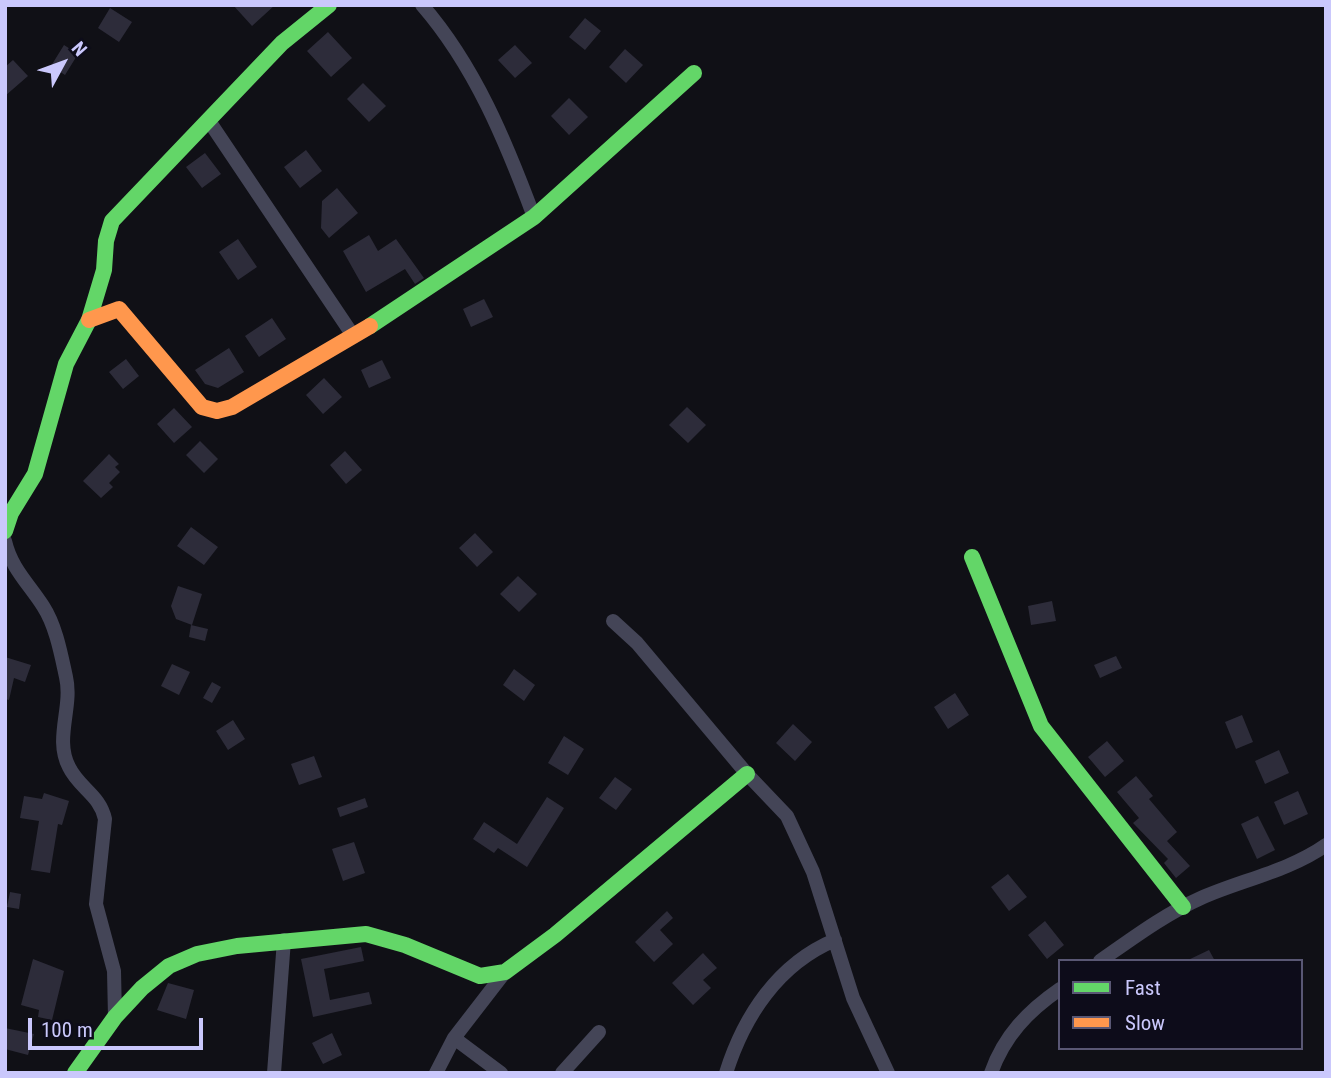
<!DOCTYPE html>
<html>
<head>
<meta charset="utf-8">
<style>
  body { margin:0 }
  #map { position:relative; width:1331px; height:1078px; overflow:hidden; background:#101016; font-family:"Roboto Condensed",sans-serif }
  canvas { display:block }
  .frame { position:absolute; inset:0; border:7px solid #cac8fc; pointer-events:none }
  .legend { position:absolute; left:1058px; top:959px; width:245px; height:91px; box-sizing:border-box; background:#0d0c1a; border:2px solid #595774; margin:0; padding:9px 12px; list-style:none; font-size:21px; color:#cac8fc }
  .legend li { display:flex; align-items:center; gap:14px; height:35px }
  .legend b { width:35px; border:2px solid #595774 }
  .north { position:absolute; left:28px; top:28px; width:70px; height:70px; -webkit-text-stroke:5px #0d0c1a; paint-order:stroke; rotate:49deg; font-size:19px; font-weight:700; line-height:28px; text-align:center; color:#cac8fc }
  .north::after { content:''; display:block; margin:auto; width:24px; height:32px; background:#cac8fc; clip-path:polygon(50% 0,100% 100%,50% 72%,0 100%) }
  .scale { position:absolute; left:28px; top:1018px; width:175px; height:32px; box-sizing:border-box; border:4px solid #cac8fc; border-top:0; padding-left:9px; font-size:21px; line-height:24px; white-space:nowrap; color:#cac8fc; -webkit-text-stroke:5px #0d0c1a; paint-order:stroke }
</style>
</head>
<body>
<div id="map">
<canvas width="1331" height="1078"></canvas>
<div class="frame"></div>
<ul class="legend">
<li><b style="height:9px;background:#63d668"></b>Fast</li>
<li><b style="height:9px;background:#ff974d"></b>Slow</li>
</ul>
<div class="north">N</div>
<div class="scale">100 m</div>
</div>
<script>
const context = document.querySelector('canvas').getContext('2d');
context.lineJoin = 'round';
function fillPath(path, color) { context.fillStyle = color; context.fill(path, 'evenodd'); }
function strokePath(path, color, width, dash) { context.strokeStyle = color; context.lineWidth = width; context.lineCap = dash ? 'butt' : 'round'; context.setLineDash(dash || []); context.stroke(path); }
fillPath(new Path2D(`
  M 233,5 L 275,5 L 252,26 Z
  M 110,8 L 132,22 L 119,42 L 98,28 Z
  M 585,18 L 601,31 L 585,50 L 569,37 Z
  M 328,32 L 352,58 L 331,77 L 307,51 Z
  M 64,45 L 78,54 L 65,75 L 51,66 Z
  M 515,45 L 532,63 L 515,78 L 498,60 Z
  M 625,49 L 643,65 L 626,83 L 609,67 Z
  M 13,60 L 28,76 L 5,96 L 5,67 Z
  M 363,83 L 386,106 L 369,122 L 347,99 Z
  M 569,98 L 588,117 L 569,135 L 551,116 Z
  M 306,150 L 322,171 L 300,188 L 284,167 Z
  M 205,153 L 221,174 L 202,188 L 186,167 Z
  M 337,188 L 358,213 L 329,238 L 321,228 L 322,201 Z
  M 369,235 L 378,251 L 396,239 L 424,278 L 415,284 L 405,269 L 366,292 L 343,251 Z
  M 238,239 L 257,267 L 238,280 L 219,252 Z
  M 484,299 L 493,317 L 471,327 L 463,309 Z
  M 272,318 L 286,339 L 259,357 L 245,336 Z
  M 229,348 L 244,372 L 218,388 L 205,384 L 195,370 Z
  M 126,359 L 139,376 L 123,389 L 109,372 Z
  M 382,360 L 391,378 L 369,388 L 361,370 Z
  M 324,378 L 342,397 L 323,414 L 306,395 Z
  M 687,407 L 706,425 L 688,443 L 669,425 Z
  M 174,408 L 192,427 L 174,443 L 157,424 Z
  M 200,441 L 218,459 L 204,473 L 186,455 Z
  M 345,451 L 362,470 L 346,484 L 330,465 Z
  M 109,454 L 119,464 L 115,467 L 120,472 L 109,483 L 113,487 L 101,498 L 83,481 Z
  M 191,527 L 218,547 L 204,565 L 177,546 Z
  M 475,533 L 493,552 L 477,567 L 459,548 Z
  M 518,576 L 537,594 L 519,612 L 500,594 Z
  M 178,586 L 202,594 L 192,625 L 176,619 L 171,606 Z
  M 1052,601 L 1056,621 L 1031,625 L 1028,606 Z
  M 191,625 L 208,629 L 205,641 L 189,637 Z
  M 1116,656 L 1122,668 L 1100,678 L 1094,665 Z
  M 5,657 L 31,665 L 25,682 L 14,678 L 9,700 L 5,699 Z
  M 172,664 L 190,672 L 179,695 L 161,686 Z
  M 514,669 L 535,685 L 524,701 L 503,685 Z
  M 212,682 L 221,687 L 212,703 L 203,698 Z
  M 955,693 L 969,715 L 948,729 L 934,707 Z
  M 1242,715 L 1253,742 L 1236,749 L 1225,722 Z
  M 233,720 L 245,739 L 228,750 L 216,731 Z
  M 793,724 L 812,742 L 795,761 L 776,743 Z
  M 564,736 L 584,749 L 568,775 L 548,763 Z
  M 1107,741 L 1124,761 L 1105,777 L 1088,757 Z
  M 1279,750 L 1289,773 L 1265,784 L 1255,761 Z
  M 314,756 L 322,777 L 299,785 L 291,764 Z
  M 1136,776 L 1153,796 L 1149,799 L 1177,832 L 1167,841 L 1190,866 L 1176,878 L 1164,863 L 1168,859 L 1133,823 L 1139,818 L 1117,792 Z
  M 615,777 L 632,789 L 616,810 L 599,798 Z
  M 1298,791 L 1308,814 L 1284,825 L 1274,802 Z
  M 44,793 L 69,801 L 62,825 L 58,824 L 50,873 L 31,870 L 39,821 L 20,818 L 24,796 L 42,799 Z
  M 547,797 L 564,808 L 527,867 L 498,848 L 494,853 L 473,839 L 484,822 L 517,844 Z
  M 365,798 L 368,807 L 340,817 L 337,808 Z
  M 1258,816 L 1275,850 L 1257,859 L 1241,824 Z
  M 354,842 L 365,873 L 343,881 L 332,849 Z
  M 1008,874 L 1027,897 L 1009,911 L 991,887 Z
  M 10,892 L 21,894 L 19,909 L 7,907 Z
  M 667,911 L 673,918 L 660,930 L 673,944 L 654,962 L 635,942 Z
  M 1045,921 L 1064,945 L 1047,959 L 1028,935 Z
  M 361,947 L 364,961 L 324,969 L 330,1000 L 369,992 L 372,1004 L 313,1017 L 301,959 Z
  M 1209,950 L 1215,961 L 1186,961 Z
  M 703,953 L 717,968 L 703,980 L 711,988 L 693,1005 L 672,983 Z
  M 33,959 L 64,971 L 52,1020 L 38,1017 L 39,1010 L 21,1005 Z
  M 168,983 L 194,990 L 186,1019 L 157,1010 Z
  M 5,1028 L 34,1034 L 28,1055 L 5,1049 Z
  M 332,1033 L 342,1055 L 323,1064 L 312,1043 Z`), '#2d2c3a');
strokePath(new Path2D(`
  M 422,5 C 475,66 506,142 534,217
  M 209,121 L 352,334
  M 5,541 C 11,568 29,584 43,606 C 56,626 61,654 66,677 C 73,707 54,739 69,767 C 79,788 100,795 105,819 L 96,904 L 114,971 L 115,1017
  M 613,621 L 637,643 L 747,774 L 787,816 L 813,872 L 853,998 L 888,1073
  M 1100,961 C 1133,938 1165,914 1201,898 C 1242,880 1289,871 1326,845
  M 454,1038 L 501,1073
  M 274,1073 L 284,940
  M 436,1073 L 454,1038 L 505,972
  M 562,1073 L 599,1032
  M 726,1073 C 744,1016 778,964 835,940
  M 991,1073 C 1004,1036 1028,1011 1060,989`), '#444557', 14);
strokePath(new Path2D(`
  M 370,326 L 534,217 L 694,73
  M 5,531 L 11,513 L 35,474 L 66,364 L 89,320 L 104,270 L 106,241 L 112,221 L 282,43 L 329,5
  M 972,557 L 1041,726 L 1183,907
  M 75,1073 L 115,1017 L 142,988 L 169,966 L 197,954 L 237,946 L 366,934 L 405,945 L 480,976 L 505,972 L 555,935 L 747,774`), '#63d668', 16);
strokePath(new Path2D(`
  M 89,320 L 119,309 L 202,407 L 217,411 L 232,407 L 370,326`), '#ff974d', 16);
</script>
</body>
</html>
